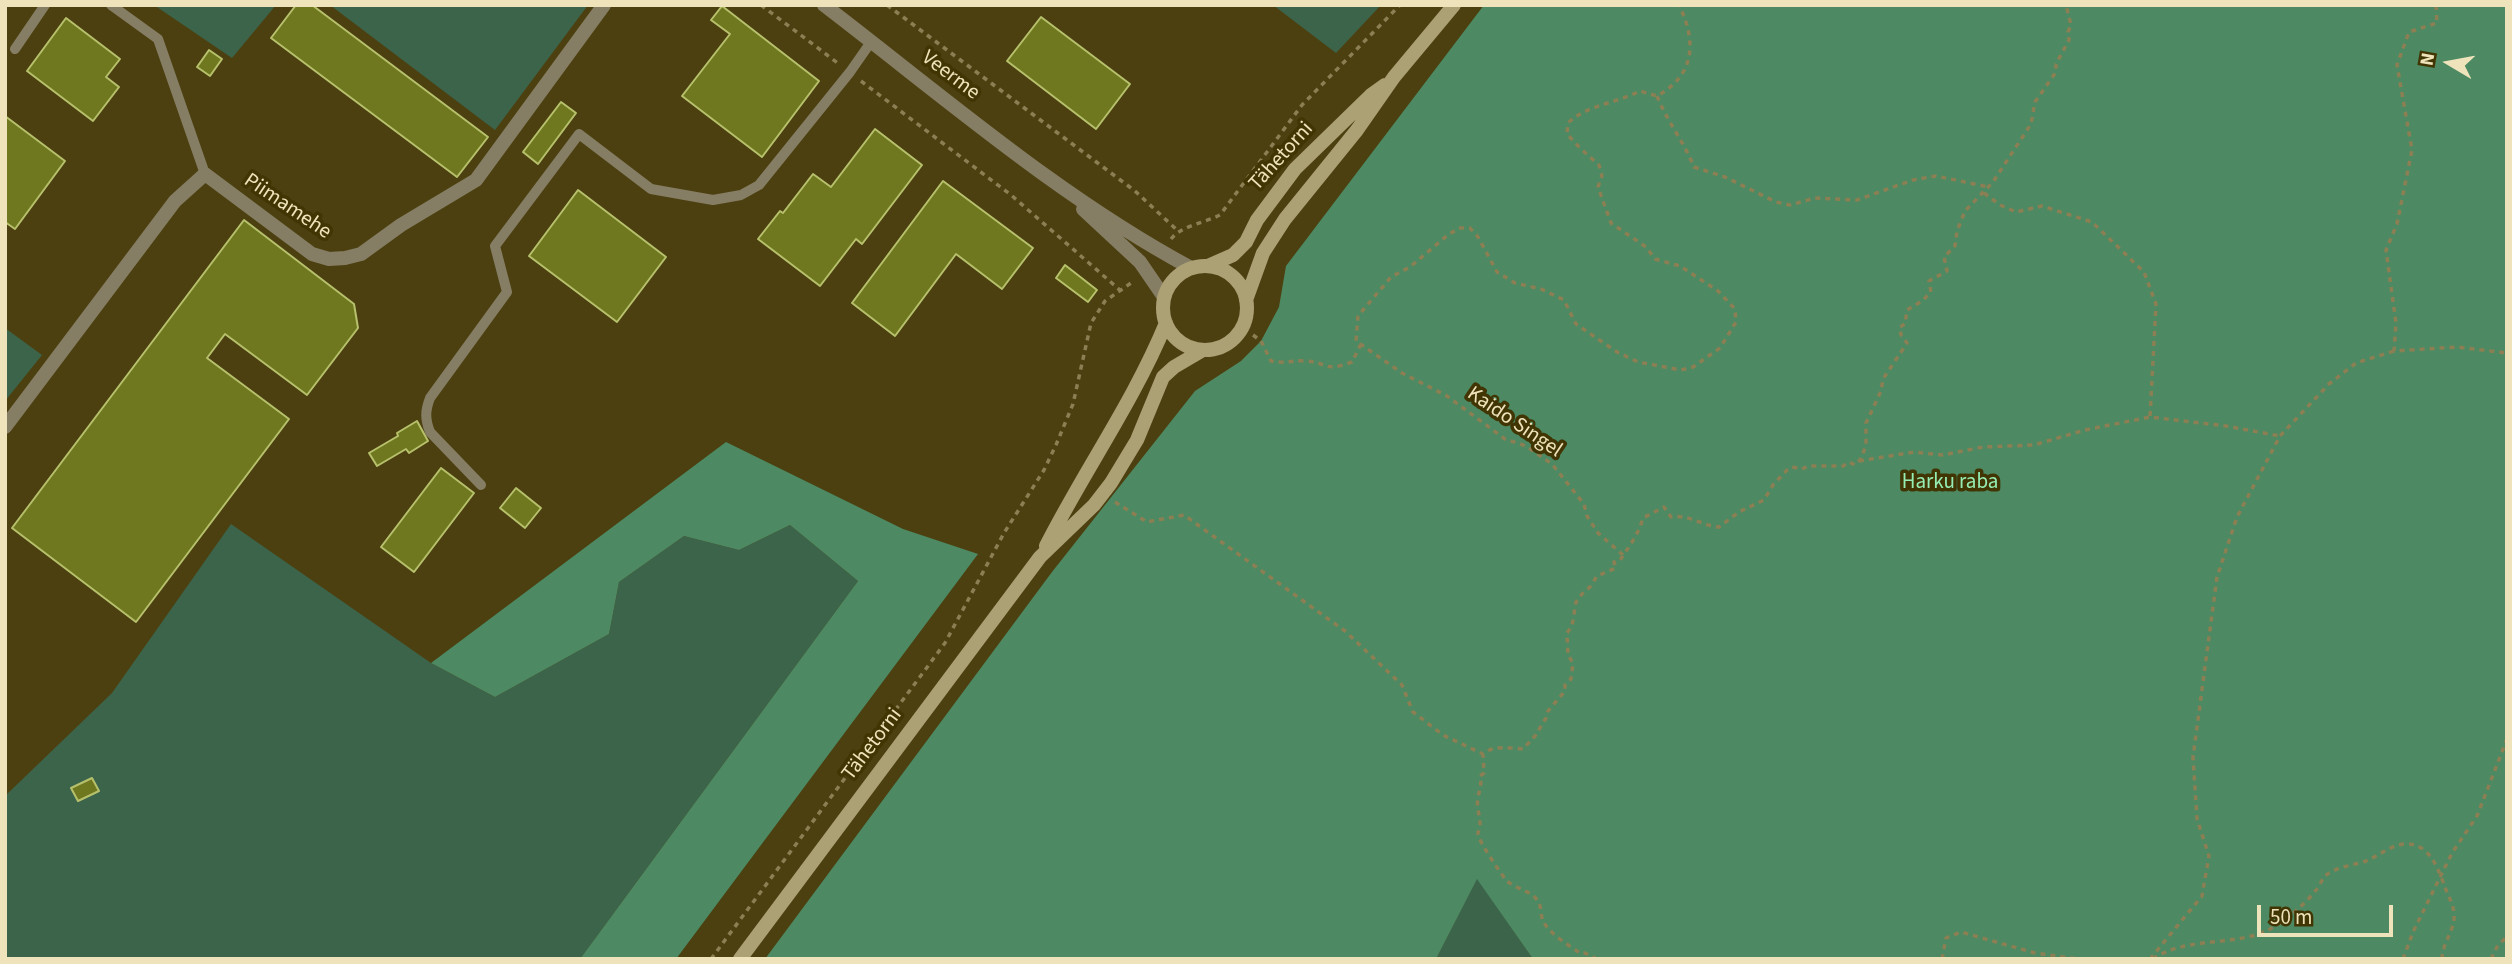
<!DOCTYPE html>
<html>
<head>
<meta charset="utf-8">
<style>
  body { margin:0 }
  #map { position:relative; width:2512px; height:964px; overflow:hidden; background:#4c4011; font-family:"Source Sans 3",sans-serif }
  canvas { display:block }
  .frame { position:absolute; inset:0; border:7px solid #eee3ba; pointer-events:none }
  .north { position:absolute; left:2414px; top:28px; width:70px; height:70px; -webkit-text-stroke:5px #413504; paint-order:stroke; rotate:280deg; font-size:19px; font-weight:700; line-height:28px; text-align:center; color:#eee3ba }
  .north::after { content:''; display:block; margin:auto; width:24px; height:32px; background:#eee3ba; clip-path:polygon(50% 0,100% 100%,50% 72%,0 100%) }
  .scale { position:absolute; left:2257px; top:905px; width:136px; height:32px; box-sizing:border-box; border:4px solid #eee3ba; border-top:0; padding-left:9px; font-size:21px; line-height:24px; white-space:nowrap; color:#eee3ba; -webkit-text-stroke:5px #413504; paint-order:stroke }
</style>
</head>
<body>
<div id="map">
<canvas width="2512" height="964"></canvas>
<div class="frame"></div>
<div class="north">N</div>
<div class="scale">50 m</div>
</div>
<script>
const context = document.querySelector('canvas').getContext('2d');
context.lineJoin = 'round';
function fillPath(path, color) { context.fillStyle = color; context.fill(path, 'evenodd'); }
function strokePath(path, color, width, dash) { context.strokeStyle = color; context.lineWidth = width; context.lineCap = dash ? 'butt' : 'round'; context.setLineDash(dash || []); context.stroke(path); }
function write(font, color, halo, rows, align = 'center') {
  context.font = font + ' "Source Sans 3",sans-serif'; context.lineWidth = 7; context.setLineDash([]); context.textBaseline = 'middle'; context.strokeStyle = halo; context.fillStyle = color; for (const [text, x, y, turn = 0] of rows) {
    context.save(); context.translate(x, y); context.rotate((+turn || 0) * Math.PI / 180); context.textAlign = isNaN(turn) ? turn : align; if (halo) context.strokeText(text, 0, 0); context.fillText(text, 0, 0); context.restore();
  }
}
fillPath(new Path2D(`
  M 154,5 L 276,5 L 232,58 Z
  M 330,5 L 588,5 L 495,130 Z
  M 1273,5 L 1381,5 L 1336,53 Z
  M 5,328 L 42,355 L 5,401 Z
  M 231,524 L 431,663 L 495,697 L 609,634 L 619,582 L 684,536 L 739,550 L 790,525 L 858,581 L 580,959 L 5,959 L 5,796 L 112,693 Z
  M 1477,878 L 1533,959 L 1436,959 Z`), '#3c644a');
fillPath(new Path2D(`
  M 1484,5 L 2507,5 L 2507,959 L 1533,959 L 1477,879 L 1436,959 L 765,959 L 1052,572 L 1195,391 L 1241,361 L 1261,341 L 1279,307 L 1286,266 Z
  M 726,442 L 903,529 L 978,554 L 676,959 L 580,959 L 858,581 L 790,525 L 739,550 L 684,536 L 619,582 L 609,634 L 495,697 L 431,663 Z`), '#4d8a63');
const building = new Path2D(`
  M 296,5 L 312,5 L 488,137 L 457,177 L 271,38 Z
  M 722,6 L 819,81 L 762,157 L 682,96 L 730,34 L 711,20 Z
  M 1041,17 L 1130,84 L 1096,129 L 1007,61 Z
  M 66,18 L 120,59 L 106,77 L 119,87 L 93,121 L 27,71 Z
  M 209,50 L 222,59 L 210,76 L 197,67 Z
  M 561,102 L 576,113 L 538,164 L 523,152 Z
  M 5,116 L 65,161 L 15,229 L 5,222 Z
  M 875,129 L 922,165 L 862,244 L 856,239 L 820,286 L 758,239 L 780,211 L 783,213 L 813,174 L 831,187 Z
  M 943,181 L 1033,248 L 1002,289 L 956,254 L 895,336 L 852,303 Z
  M 578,190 L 666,257 L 617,322 L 529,256 Z
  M 244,220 L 354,304 L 358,328 L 307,395 L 225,334 L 207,358 L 289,419 L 136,622 L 12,528 Z
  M 1065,265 L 1097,290 L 1088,302 L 1056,278 Z
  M 417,421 L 428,441 L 409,453 L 406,449 L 377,466 L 369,453 L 398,436 L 397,433 Z
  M 441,468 L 474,493 L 414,572 L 381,547 Z
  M 516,488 L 541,508 L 525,528 L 500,508 Z
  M 92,778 L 99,791 L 78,801 L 71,788 Z`);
fillPath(building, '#6f771f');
strokePath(building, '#b7c16c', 2);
strokePath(new Path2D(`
  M 761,5 L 839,64
  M 887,5 L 1135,191 L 1177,230
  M 2436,5 L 2437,23 L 2409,32 L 2397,65 L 2412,150 L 2397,224 L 2386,250 L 2396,323 L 2394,351 L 2457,347 L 2507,353
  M 861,81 L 1011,195 L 1121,291
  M 1657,96 C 1667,121 1684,142 1694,167 L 1725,177 L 1776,202 L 1790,205 L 1815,198 L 1857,200 L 1913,180 L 1936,176 L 1989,187
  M 1984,193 L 2000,205 L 2016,212 L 2042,206 L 2092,222 L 2144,272 L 2156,304 L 2150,417 L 2226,426 L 2280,436
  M 1171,239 C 1181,226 1204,223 1220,215 L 1302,105 L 1400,5
  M 1253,335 L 1261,341 L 1271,361 C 1286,364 1291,360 1304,361 C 1329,362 1322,373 1352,362 L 1361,344
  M 1859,461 L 1914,452 L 1943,455 L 1983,447 L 2034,445 L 2085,430 L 2150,417
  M 1115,502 L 1147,522 L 1184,515 L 1345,631 L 1402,685 L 1413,712 L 1443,735 L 1483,754
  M 1623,555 L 1598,533 L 1587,516 L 1584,504 L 1552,464 L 1526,446 L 1505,439 L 1447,396 L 1402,373 L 1356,341 L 1358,316 L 1391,277 L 1410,267 L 1449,234 L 1460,228 L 1470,228 L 1478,237 L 1497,272 L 1515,283 L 1541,289 L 1564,300 L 1576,324 L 1617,352 L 1638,362 L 1681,370 L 1693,367 L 1720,348 L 1736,322 L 1735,309 L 1718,291 L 1680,266 L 1655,259 L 1646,247 L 1611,223 L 1598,187 L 1602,176 L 1599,165 L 1581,149 L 1567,134 L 1568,123 C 1587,105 1617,103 1640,91 L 1657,96 C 1695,75 1697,42 1679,5
  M 711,959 L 945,643 L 1004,533 L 1044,470 L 1056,445 L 1073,404 L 1091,323 L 1105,301 L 1134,281
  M 1597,959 L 1585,953 L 1580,953 C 1568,945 1550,934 1543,921 C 1540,914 1542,906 1537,900 C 1532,891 1515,889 1506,880 C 1501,874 1478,840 1478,834 C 1478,831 1480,827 1480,824 C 1480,815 1476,806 1478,797 C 1480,788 1482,785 1480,776 L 1484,773 L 1483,754 C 1493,745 1509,748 1523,749 L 1535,736 L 1546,718 L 1548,711 L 1565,691 L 1565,685 L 1571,679 L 1573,663 L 1568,655 L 1567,633 L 1572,626 L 1576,602 L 1582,594 L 1591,586 L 1597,576 L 1616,568 L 1614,562 L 1620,560 C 1629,547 1639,533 1643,518 L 1664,507 L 1671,517 C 1689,514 1702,526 1719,527 L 1739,512 L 1764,500 L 1773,485 L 1787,470 L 1792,467 L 1802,469 L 1808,466 L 1843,466 L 1849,462 L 1855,465 L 1860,460 L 1866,446 L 1866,423 L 1881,391 L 1883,379 L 1907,343 L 1901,335 L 1900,327 L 1905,324 L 1907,310 L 1922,301 L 1931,292 L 1929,281 L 1947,271 L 1944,257 L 1955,246 L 1957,231 L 1965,211 L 1993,182 L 2031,124 L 2035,102 L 2056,72 L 2056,64 L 2069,40 L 2068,32 L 2071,25 L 2066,5
  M 1942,959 L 1946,938 L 1961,932 L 2035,953 L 2078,959
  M 2150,959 L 2202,896 L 2209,856 L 2197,819 L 2193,757 L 2217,577 L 2237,517 L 2280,436 L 2329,384 L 2356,363 L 2394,351
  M 2153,959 C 2188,935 2236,948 2272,928 C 2288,919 2305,904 2317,889 C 2320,885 2322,879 2325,876 C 2335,867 2354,865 2366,861 C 2379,856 2390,845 2405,844 C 2430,843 2438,869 2445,887 C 2448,896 2453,903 2454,913 C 2456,929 2442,943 2442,959
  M 2403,959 L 2413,932 L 2452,853 L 2477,816 L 2507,739
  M 2491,959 L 2497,947 L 2507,936`), '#8b7f53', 3.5, [5, 5]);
strokePath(new Path2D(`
  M 111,5 L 158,39 L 205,174
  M 15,49 L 45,5
  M 481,485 L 430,432 C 425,419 425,411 430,398 L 507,292 L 495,246 L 579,134 L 651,189 L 713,200 L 741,195 L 759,185 L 850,72 L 871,42`), '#867e64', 10);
strokePath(new Path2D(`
  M 824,5 C 943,96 1059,197 1191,268
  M 1083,209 L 1140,262 L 1164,297
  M 5,427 L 175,201 L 205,174 L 312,254 L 329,259 L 345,258 L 361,254 L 401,225 L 476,180 L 604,5`), '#867e64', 14);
strokePath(new Path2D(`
  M 1208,266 L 1233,255 L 1246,242 L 1257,220 L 1295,169 L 1371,95 L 1385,85
  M1163 308a42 42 0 1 1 84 0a42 42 0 1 1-84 0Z
  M 1246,300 L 1263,253 L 1285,219 L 1357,130 L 1394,77 L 1454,5
  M 1046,546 C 1084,471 1134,401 1166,323
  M 740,959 L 1040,557 L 1094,505 L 1111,483 L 1137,440 L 1163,377 L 1174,367 L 1203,350`), '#aca075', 14);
write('21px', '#eee3ba', '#413504', [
  ["Veerme",950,76,37],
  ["Tähetorni",1282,157,-48],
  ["Piimamehe",287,207,34],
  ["Kaido Singel",1514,423,34],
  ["Tähetorni",873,745,-53]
]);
write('21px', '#95edb3', '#413504', [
  ["Harku raba",1950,483]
]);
</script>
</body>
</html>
